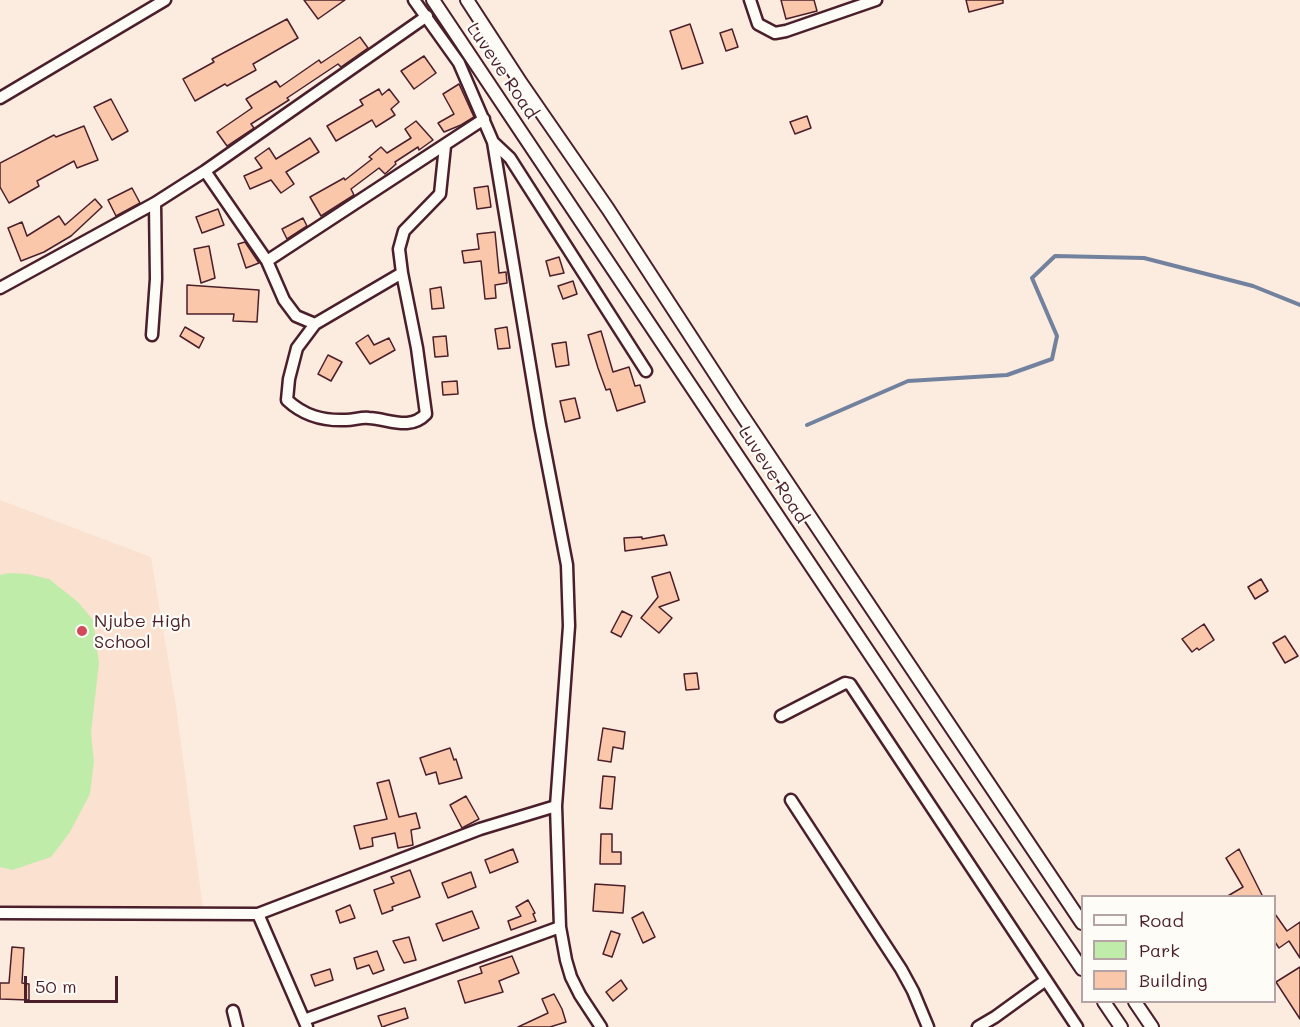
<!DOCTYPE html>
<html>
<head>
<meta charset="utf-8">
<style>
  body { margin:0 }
  #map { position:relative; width:1300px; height:1027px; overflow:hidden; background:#fcece0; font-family:Mali,sans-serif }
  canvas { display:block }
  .legend { position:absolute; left:1081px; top:895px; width:195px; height:108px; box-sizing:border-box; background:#fdfcf7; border:2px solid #b5a4a5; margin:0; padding:8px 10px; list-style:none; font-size:18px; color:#4a1f2b }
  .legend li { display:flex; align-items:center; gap:12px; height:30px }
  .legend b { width:30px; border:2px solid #b5a4a5 }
  .scale { position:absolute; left:24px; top:976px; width:94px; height:27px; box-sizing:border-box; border:3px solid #4a1f2b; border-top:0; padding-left:8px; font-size:18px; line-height:21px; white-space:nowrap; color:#4a1f2b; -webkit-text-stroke:4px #fdfcf7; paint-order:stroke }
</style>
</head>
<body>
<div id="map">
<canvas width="1300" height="1027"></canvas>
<ul class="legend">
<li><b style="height:8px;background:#fdfcf7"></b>Road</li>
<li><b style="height:16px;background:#c0ecaa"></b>Park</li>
<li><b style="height:16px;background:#fac7ab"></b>Building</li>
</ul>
<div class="scale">50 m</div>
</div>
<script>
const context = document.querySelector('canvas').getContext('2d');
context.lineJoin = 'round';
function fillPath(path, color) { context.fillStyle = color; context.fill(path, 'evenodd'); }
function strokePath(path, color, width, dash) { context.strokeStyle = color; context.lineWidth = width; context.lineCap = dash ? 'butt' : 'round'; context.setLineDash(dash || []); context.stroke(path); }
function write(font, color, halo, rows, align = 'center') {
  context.font = font + ' Mali,sans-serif'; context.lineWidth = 4.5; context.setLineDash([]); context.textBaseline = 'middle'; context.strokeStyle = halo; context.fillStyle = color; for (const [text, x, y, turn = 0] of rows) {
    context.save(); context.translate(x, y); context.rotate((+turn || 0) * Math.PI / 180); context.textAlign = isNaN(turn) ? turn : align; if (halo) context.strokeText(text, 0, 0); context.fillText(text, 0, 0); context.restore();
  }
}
fillPath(new Path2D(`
  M 0,500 L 151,557 L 176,706 L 203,908 L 61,908 L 0,905 Z`), '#fbe1d0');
fillPath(new Path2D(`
  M 9,573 L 28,574 L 49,579 L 78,602 L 93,620 L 99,663 L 91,733 L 94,762 L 90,794 L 70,832 L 51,857 L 12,870 L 0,867 L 0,575 Z`), '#c0ecaa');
strokePath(new Path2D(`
  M 807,425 L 908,381 L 1007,375 L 1052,359 L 1057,336 L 1032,278 L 1055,256 L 1144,258 L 1253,286 L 1300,305`), '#72829e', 4);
const building = new Path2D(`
  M 304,0 L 345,0 L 318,19 Z
  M 781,0 L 814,0 L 817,11 L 786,19 Z
  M 966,0 L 1003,0 L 1003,3 L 969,12 Z
  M 287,19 L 298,38 L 253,64 L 256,70 L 227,86 L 225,84 L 195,101 L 183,79 L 214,62 L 212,59 Z
  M 690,24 L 703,63 L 682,69 L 670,31 Z
  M 732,29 L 738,47 L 726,51 L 720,33 Z
  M 360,37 L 368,48 L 341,67 L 338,64 L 287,98 L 289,100 L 251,124 L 254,128 L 227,146 L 217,132 L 252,108 L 246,99 L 276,81 L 280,87 L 319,60 L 321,63 Z
  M 424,56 L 436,73 L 414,89 L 401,71 Z
  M 459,84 L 474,117 L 461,125 L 444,132 L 438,123 L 454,114 L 443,94 Z
  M 379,89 L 382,95 L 389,89 L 399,102 L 391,109 L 395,115 L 376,127 L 372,120 L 336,141 L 327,126 L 363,105 L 360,100 Z
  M 111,99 L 128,131 L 112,140 L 94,107 Z
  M 807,116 L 811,128 L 795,134 L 790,122 Z
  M 416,121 L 433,140 L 419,150 L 418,147 L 395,162 L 396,164 L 385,174 L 379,168 L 351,189 L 354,195 L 321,216 L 310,197 L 344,178 L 345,180 L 372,159 L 369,157 L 381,147 L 387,153 L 411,138 L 405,129 Z
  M 84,126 L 98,160 L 77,168 L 74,161 L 37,181 L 39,186 L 9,203 L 0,187 L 0,163 L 54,135 L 56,137 Z
  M 310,138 L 319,152 L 286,172 L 294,184 L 281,193 L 271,180 L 250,189 L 244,176 L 262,168 L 255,158 L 269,148 L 276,159 Z
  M 488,186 L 491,207 L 477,209 L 474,188 Z
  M 132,188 L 140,203 L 116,216 L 108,200 Z
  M 95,199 L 102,207 L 71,236 L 44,252 L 21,261 L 8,228 L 22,222 L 27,236 L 59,216 L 65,225 Z
  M 218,209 L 224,225 L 202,233 L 196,217 Z
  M 303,218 L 307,226 L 287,239 L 282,229 Z
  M 495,232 L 499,273 L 506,272 L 507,283 L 495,285 L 496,298 L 485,299 L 481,261 L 464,263 L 462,251 L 479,249 L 477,234 Z
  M 245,242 L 259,263 L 246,268 L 238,244 Z
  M 209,246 L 215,278 L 201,283 L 194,249 Z
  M 559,257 L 564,273 L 550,276 L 546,261 Z
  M 573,281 L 577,294 L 563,299 L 558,286 Z
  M 187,285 L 259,290 L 257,322 L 233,321 L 234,314 L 187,314 Z
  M 441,287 L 444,308 L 432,309 L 430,289 Z
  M 185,327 L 204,338 L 199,348 L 180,336 Z
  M 507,327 L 510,348 L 498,349 L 495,329 Z
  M 601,331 L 613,372 L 629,367 L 635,386 L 640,385 L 645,402 L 617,411 L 610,389 L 606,390 L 598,368 L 588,335 Z
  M 368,335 L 374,345 L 389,338 L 395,350 L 370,364 L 356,343 Z
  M 446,336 L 448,356 L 435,357 L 433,337 Z
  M 566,342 L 569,365 L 556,367 L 552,344 Z
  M 328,355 L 342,362 L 331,381 L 318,374 Z
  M 457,381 L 458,394 L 443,395 L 442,382 Z
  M 575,398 L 580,418 L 565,422 L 560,401 Z
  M 664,535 L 667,545 L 625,551 L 624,538 L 642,537 L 642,539 Z
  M 670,572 L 679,600 L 659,607 L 672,618 L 659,633 L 641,618 L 658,597 L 652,577 Z
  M 1261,579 L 1268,591 L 1255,599 L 1248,587 Z
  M 622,611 L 632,616 L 621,637 L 611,632 Z
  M 1204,624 L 1214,640 L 1199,650 L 1197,648 L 1192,652 L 1182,639 Z
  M 1285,636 L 1298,656 L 1285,663 L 1273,643 Z
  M 697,673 L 699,689 L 686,690 L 684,674 Z
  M 603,728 L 625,732 L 623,749 L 613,747 L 611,762 L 598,760 Z
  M 450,748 L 454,760 L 456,759 L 462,778 L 439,784 L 436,772 L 426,775 L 420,758 Z
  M 603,776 L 615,777 L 612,809 L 600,808 Z
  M 389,780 L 399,817 L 416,813 L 420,828 L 411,830 L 413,845 L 398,848 L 395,833 L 372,838 L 373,846 L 360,849 L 354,826 L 387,819 L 377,783 Z
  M 466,796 L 479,819 L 462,828 L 450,805 Z
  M 601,834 L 612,834 L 612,852 L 621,852 L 621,864 L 600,864 Z
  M 513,849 L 518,862 L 490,873 L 485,860 Z
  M 1239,849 L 1263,897 L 1226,897 L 1243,887 L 1226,858 Z
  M 410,870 L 420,897 L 392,907 L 393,910 L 382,914 L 374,890 L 394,883 L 391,877 Z
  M 471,872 L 476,887 L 448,898 L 442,883 Z
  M 595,884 L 625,886 L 623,913 L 593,911 Z
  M 528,900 L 535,913 L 533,914 L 536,921 L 511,930 L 508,921 L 521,916 L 516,907 Z
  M 350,905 L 355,918 L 340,923 L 336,911 Z
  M 472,911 L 479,928 L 443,941 L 436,924 Z
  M 643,912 L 655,937 L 643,943 L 632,918 Z
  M 1275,914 L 1287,931 L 1300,922 L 1300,958 L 1289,941 L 1279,948 L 1275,942 Z
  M 611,931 L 620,934 L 612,957 L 603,954 Z
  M 409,937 L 416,960 L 404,963 L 393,941 Z
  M 12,947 L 24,948 L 22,983 L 29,984 L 29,1000 L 0,999 L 0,983 L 9,983 Z
  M 377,951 L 384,970 L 373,974 L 369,965 L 357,969 L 354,958 Z
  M 512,956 L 519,973 L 499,981 L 503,992 L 465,1003 L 458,981 L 482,973 L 480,967 Z
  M 1300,967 L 1300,1019 L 1276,982 Z
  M 330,969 L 333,980 L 315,986 L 311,975 Z
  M 621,980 L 627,989 L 613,1001 L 606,992 Z
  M 554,994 L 562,1009 L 566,1022 L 550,1027 L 518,1027 L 548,1013 L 542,999 Z
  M 405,1008 L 408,1018 L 382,1027 L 378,1016 Z`);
fillPath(building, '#fac7ab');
strokePath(building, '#4a1f2b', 1.5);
const minor = new Path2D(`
  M 414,0 L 459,63 L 493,142 L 540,425 L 567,565 L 569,626 L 556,806 L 560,927 L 566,960 L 571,977 L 580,995 L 601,1027
  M 750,0 L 758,24 L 775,33 L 786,31 L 876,0
  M 0,98 L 165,0
  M 493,142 L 510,158 L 646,371
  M 205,171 L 267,261 L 484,119
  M 267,261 L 284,300 L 296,316 L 315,324 L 402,273
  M 0,288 L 155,203 L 205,171 L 427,16
  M 315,324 L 297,348 L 289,379 L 287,400 C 304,416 323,421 346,420 C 354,420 361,417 369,418 C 389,419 410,431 426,414 L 417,348 L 402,273 L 399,249 L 404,231 L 440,194 L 445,146
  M 152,335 L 156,279 L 155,203
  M 781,716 L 845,683 L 850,684 L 1077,1027
  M 791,800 L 901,969 L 913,991 L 928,1027
  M 0,913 L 258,914 L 480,829 L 556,806
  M 258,914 L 307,1027
  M 233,1011 L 237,1027
  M 304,1020 L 560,927
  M 978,1027 L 995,1017 L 1046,980`);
const tertiary = new Path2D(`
  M 433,0 L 936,753 L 1082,969
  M 467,0 L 521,83 L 608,209 L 736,406 L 1082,923
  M 1104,1002 L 1121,1027
  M 1135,1002 L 1152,1027`);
strokePath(minor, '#4a1f2b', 15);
strokePath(tertiary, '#4a1f2b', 16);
strokePath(minor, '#fdfcf7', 10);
strokePath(tertiary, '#fdfcf7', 12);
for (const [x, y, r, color] of [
  [82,631,6,"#d1495b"]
]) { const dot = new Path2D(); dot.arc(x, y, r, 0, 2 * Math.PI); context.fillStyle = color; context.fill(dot); strokePath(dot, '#fdfcf7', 2); }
write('18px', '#4a1f2b', '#fdfcf7', [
  ["Luveve Road",502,71,56],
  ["Luveve Road",773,475,57]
]);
write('18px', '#4a1f2b', '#fdfcf7', [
  ["Njube High",94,621],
  ["School",94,642]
], 'left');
</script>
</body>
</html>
